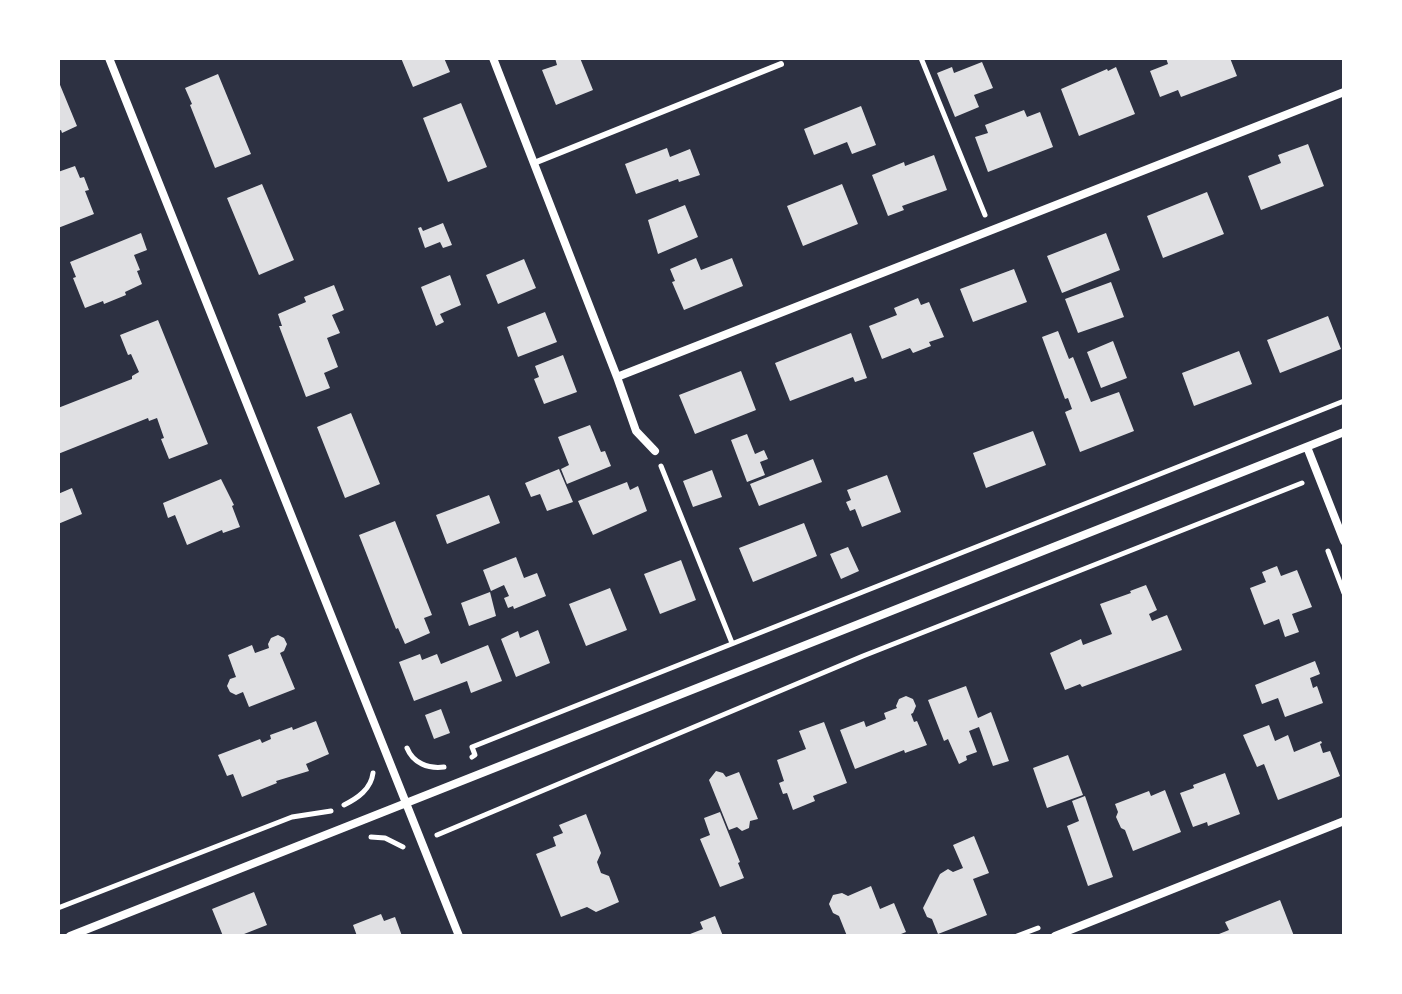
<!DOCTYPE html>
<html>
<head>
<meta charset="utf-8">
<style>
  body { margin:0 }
  #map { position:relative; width:1402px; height:994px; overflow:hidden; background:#2d3142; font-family:Roboto,sans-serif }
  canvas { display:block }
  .frame { position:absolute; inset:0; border:60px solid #fff; pointer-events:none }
</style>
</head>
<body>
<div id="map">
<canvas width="1402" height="994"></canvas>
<div class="frame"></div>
</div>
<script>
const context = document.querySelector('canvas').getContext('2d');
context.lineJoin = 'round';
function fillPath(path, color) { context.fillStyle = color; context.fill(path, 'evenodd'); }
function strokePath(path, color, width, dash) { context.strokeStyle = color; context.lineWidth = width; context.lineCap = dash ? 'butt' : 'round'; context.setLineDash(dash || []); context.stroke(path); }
fillPath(new Path2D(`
  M 401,58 L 444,58 L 450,72 L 413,87 Z
  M 555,58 L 580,58 L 593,90 L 556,105 L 542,70 L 557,65 Z
  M 1166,58 L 1230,58 L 1237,76 L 1181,97 L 1178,90 L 1160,97 L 1150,71 L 1168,64 Z
  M 982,62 L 993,88 L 974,95 L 979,107 L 955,117 L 937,73 L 952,67 L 954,73 Z
  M 1116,67 L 1135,114 L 1079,136 L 1061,89 L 1107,69 L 1108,71 Z
  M 218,74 L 251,154 L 215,168 L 190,105 L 192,104 L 185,88 Z
  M 58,80 L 77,126 L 62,133 L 61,130 L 58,131 Z
  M 461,103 L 487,167 L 448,182 L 423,118 Z
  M 861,106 L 876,145 L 852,154 L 847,142 L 814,155 L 804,129 Z
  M 1024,110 L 1027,117 L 1040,112 L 1053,147 L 988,172 L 975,137 L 988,133 L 985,125 Z
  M 1308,144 L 1324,186 L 1261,210 L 1248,176 L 1281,163 L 1278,155 Z
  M 667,148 L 670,157 L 690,149 L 700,175 L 679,182 L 678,179 L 636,194 L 625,164 Z
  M 934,155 L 947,190 L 902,206 L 904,210 L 888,216 L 872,175 L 904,162 L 905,166 Z
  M 75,166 L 80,178 L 84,177 L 89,190 L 85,191 L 94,214 L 58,228 L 58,172 Z
  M 262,184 L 294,260 L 259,275 L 227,198 Z
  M 842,184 L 858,224 L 803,246 L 787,206 Z
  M 1207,192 L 1224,234 L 1163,258 L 1147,216 Z
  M 685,205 L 698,237 L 658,254 L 648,220 Z
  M 443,223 L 452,245 L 443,248 L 440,242 L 425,248 L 418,228 L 421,227 L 423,231 Z
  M 141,233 L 147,250 L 134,255 L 140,270 L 137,271 L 142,284 L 125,292 L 126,295 L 104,304 L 103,301 L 85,308 L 73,278 L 76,277 L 70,262 Z
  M 1106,233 L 1120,270 L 1062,293 L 1047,256 Z
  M 696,258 L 701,270 L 732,258 L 743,286 L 684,310 L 672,282 L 675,281 L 670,269 Z
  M 524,259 L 536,288 L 498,304 L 486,275 Z
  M 1014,269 L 1027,302 L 973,322 L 960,289 Z
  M 450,275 L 461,305 L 440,314 L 444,322 L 436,326 L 421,287 Z
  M 1111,282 L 1124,317 L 1078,333 L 1065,299 Z
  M 334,285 L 344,310 L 332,315 L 340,333 L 327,338 L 338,367 L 324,373 L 330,388 L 306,397 L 279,326 L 282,326 L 278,314 L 306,302 L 304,297 Z
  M 918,298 L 921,305 L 929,302 L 944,337 L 929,342 L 931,346 L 913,353 L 910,348 L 882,359 L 869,326 L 897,315 L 894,308 Z
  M 545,312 L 557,342 L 518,357 L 507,327 Z
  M 1328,316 L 1341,349 L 1280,373 L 1267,340 Z
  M 158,320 L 208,444 L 169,459 L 161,439 L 164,438 L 157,418 L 149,421 L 148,418 L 58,454 L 58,408 L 132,379 L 132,376 L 139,372 L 131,354 L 128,355 L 120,335 Z
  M 1058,331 L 1069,359 L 1073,357 L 1091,402 L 1119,392 L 1134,431 L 1080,452 L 1065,412 L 1072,409 L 1068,398 L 1065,399 L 1042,337 Z
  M 851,333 L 867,378 L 855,382 L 853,377 L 790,401 L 775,363 Z
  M 1113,341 L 1127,378 L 1101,388 L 1087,352 Z
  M 1239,351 L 1252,384 L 1194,406 L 1182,373 Z
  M 563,355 L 577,392 L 544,404 L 534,379 L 539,377 L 535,366 Z
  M 741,371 L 756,410 L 695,434 L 679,395 Z
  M 351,413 L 380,484 L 345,498 L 317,427 Z
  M 590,425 L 601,452 L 605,451 L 611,466 L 567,484 L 561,469 L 569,465 L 558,437 Z
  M 1033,431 L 1046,465 L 986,488 L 973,453 Z
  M 747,434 L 755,454 L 764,450 L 768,459 L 760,462 L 765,475 L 747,482 L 731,440 Z
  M 813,459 L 822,482 L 759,506 L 750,484 Z
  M 559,469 L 573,502 L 547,511 L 540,494 L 531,497 L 525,483 Z
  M 712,470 L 722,497 L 693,507 L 683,481 Z
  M 887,475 L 901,512 L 862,527 L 855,509 L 850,511 L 846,502 L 851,500 L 847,490 Z
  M 221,479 L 234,505 L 232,506 L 240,527 L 223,533 L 222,530 L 187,545 L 175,515 L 168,518 L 163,503 Z
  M 627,482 L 630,490 L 638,486 L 647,511 L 593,535 L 578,501 Z
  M 72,488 L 82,514 L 58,524 L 58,494 Z
  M 489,495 L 500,523 L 447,544 L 436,515 Z
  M 395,521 L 432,615 L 424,618 L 430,633 L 405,644 L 398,628 L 396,629 L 359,535 Z
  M 804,523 L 817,556 L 753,582 L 739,548 Z
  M 848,547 L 859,571 L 841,579 L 830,554 Z
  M 516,557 L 524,578 L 537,573 L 546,596 L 514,609 L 513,606 L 508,608 L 504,598 L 509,596 L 504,585 L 491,591 L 483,570 Z
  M 681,560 L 696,600 L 660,614 L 644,574 Z
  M 1277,566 L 1281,576 L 1297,570 L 1312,607 L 1292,614 L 1299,632 L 1285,637 L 1279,619 L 1264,625 L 1250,588 L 1266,582 L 1262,572 Z
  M 1146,585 L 1157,610 L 1149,614 L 1152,621 L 1167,615 L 1182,650 L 1082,687 L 1080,684 L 1065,690 L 1050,653 L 1081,639 L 1083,645 L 1112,634 L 1100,604 L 1131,593 L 1130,591 Z
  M 610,588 L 627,630 L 586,646 L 569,604 Z
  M 490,592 L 496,616 L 469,626 L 461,603 Z
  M 538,630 L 550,663 L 516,677 L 501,639 L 518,631 L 520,638 Z
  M 278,635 L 284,638 L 287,644 L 284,651 L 280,653 L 295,689 L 249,707 L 243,692 L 236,695 L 230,692 L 227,686 L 230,679 L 236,677 L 228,655 L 252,645 L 255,653 L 269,648 L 268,644 L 271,638 Z
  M 488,645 L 502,681 L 471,693 L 467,681 L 414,701 L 399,662 L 420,654 L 422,660 L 437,654 L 441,664 Z
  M 1315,661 L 1320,674 L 1310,678 L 1313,688 L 1317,686 L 1323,703 L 1285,717 L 1278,698 L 1262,704 L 1255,685 Z
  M 966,686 L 978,718 L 991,712 L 1009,761 L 993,766 L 979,727 L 969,731 L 977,752 L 966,756 L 967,760 L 959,764 L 948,739 L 944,741 L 928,700 Z
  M 906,696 L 913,699 L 916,706 L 913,713 L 911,714 L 914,722 L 917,721 L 927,745 L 905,753 L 904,750 L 855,769 L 840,730 L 864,721 L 866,727 L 886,719 L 884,713 L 897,708 L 896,706 L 899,699 Z
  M 441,709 L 450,733 L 434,739 L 425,715 Z
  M 316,721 L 329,754 L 306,764 L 309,771 L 276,781 L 277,783 L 242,797 L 233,774 L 227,776 L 218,755 L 260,739 L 262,743 L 271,739 L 270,735 L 292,727 L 293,730 Z
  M 824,722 L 847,783 L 813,796 L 815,801 L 793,810 L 787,793 L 783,794 L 779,783 L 784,781 L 777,760 L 806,749 L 799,731 Z
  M 1269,725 L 1275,741 L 1288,735 L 1294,752 L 1321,741 L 1322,743 L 1320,744 L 1323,753 L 1330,751 L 1340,776 L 1278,800 L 1264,764 L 1257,767 L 1243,735 Z
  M 1068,755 L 1083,795 L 1047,808 L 1033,768 Z
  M 716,771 L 723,773 L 726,777 L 739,772 L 758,819 L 750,821 L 749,828 L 742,831 L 737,827 L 729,830 L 709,780 Z
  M 1225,773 L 1240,814 L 1208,826 L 1207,822 L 1193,827 L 1180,793 L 1194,788 L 1193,785 Z
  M 1165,790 L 1181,832 L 1133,851 L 1125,830 L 1121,828 L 1116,817 L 1118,812 L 1115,804 L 1149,791 L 1151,796 Z
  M 1085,796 L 1113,877 L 1088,886 L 1067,826 L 1079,821 L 1072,801 Z
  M 720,812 L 740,862 L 738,863 L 744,878 L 720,887 L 700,839 L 710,835 L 704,818 Z
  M 586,814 L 601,853 L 597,862 L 601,873 L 609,876 L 619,902 L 596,912 L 587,907 L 561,917 L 536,854 L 556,846 L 553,837 L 563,833 L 559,825 Z
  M 974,836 L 989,873 L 973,879 L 987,915 L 938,934 L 932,919 L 927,917 L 923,908 L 940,874 L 948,869 L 953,872 L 963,868 L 953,845 Z
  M 871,886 L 880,909 L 894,903 L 906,932 L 896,936 L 847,936 L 839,916 L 833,913 L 829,904 L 833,895 L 842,893 L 848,896 Z
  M 254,892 L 267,925 L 239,936 L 223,936 L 212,909 Z
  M 1280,900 L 1294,936 L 1214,936 L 1229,930 L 1225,922 Z
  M 381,914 L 384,921 L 395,917 L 402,936 L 357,936 L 353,925 Z
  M 715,916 L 723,936 L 685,936 L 703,929 L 700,922 Z`), '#e0e0e3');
strokePath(new Path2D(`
  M 921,58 L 985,215
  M 661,466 L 732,643
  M 1328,551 L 1344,593
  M 407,748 C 413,763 428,769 444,767
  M 472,757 L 475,755 L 472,747 L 1344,401
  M 344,805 C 358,798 371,789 373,773
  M 437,835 L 863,656 L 1302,483
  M 371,837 L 385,838 L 403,847
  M 58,908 L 292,817 L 331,811
  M 1017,936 L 1038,928`), '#fff', 5);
strokePath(new Path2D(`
  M 534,163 L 781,64`), '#fff', 6);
strokePath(new Path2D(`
  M 109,58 L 459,936
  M 493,58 L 617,377 L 636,431 L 655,451
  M 617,377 L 1344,92
  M 1307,447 L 1344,541
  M 70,936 L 1344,432
  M 1055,936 L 1344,821`), '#fff', 8);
</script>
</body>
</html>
